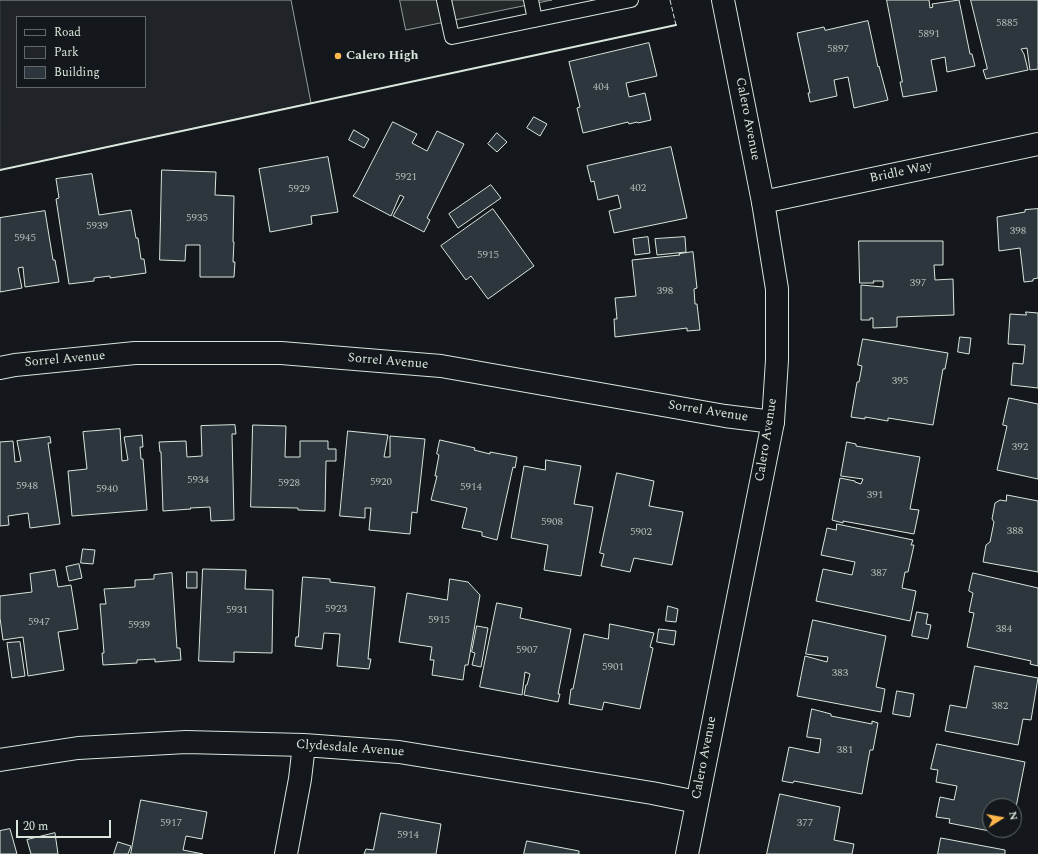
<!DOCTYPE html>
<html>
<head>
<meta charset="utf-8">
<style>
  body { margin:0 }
  #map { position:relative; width:1038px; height:854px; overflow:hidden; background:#14181c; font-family:Spectral,serif }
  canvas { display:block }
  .legend { position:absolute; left:16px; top:16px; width:130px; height:72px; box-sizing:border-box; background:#14181c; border:1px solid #626a69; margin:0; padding:5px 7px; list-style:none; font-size:12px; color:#d8e6dc }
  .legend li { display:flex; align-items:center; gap:8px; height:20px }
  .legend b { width:20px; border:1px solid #626a69 }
  .north { position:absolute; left:982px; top:798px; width:40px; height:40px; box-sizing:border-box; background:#14181c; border:1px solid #626a69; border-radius:50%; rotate:79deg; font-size:11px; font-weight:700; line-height:16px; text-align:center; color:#d8e6dc }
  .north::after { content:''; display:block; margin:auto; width:14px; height:18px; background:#ffb74d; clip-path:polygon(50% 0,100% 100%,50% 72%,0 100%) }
  .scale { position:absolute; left:16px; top:820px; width:95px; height:18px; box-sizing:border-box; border:2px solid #d8e6dc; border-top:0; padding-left:5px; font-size:12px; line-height:14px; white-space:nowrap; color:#d8e6dc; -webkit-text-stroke:3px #14181c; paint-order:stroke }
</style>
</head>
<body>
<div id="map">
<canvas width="1038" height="854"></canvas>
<ul class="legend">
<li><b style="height:5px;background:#14181c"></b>Road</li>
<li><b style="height:11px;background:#202428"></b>Park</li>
<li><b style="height:11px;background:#2c363c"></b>Building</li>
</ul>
<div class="north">N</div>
<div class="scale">20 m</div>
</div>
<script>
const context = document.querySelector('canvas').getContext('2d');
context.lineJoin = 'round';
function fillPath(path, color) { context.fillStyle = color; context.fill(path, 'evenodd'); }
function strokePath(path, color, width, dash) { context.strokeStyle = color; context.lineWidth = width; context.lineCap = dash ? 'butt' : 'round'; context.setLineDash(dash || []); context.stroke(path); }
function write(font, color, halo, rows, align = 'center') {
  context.font = font + ' Spectral,serif'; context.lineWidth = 3; context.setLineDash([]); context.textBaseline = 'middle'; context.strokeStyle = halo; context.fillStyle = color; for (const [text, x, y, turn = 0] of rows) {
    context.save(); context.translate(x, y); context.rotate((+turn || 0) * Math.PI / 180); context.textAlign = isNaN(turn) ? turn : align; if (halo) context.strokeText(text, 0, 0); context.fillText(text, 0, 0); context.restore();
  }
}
const green = new Path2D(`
  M 0,0 L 291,0 L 311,103 L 0,170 ZM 17,17 L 145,17 L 145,87 L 17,87 Z`);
fillPath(green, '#202428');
strokePath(green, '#939e99', 1);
const parking = new Path2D(`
  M 400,0 L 552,0 L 406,30 Z`);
fillPath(parking, '#24282b');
strokePath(parking, '#939e99', 1);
const building = new Path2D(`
  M 887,0 L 929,0 L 930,8 L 933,7 L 932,4 L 959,0 L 970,54 L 972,54 L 975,66 L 947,72 L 945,57 L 931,60 L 937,91 L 903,97 L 900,82 L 902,82 Z
  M 971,0 L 1038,0 L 1038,69 L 1030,70 L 1027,48 L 1021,49 L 1024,54 L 1028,70 L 986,79 L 983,70 L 987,69 Z
  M 868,21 L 878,67 L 879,66 L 888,100 L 854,108 L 848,77 L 834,80 L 837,96 L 810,102 L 808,93 L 810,93 L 797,33 L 824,27 L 825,30 Z
  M 649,43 L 657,76 L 626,83 L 629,97 L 645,93 L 651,120 L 638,123 L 637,122 L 629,124 L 628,122 L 583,133 L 577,108 L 580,107 L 569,62 Z
  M 534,117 L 547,124 L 540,136 L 527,128 Z
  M 393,122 L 417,134 L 412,143 L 427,151 L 437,131 L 464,144 L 427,218 L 430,220 L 424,232 L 393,216 L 404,197 L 400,195 L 391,216 L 353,196 L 357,191 Z
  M 354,130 L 369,139 L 364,148 L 349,140 Z
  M 497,133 L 507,142 L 497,152 L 488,144 Z
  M 671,147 L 687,218 L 614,233 L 609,211 L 621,208 L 618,195 L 598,200 L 594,181 L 591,182 L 587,166 Z
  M 328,157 L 338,212 L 311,216 L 312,224 L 270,232 L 259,169 Z
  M 162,170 L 216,172 L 215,195 L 234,196 L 233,242 L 234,242 L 233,262 L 235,262 L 234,277 L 200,277 L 200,245 L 186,245 L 185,261 L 160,260 Z
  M 92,174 L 99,215 L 131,210 L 136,238 L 138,238 L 141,259 L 144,259 L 146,273 L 110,278 L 110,276 L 94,278 L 94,281 L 69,284 L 56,199 L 59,198 L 56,179 Z
  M 491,185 L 501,198 L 458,228 L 449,214 Z
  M 493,209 L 534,266 L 488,299 L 471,276 L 466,280 L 441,246 Z
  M 1038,209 L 1038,278 L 1033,279 L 1033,281 L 1024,282 L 1020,248 L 999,251 L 997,217 L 1025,212 L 1025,210 Z
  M 45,211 L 53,260 L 55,260 L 59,282 L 25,287 L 23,267 L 18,268 L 22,288 L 0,292 L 0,218 Z
  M 648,237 L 650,253 L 635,255 L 633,239 Z
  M 685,237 L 686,252 L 657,255 L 655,239 Z
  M 859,241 L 943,241 L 943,265 L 934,265 L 935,280 L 953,279 L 954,315 L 897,317 L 897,327 L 873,328 L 873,318 L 870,318 L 870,320 L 861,320 L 861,285 L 883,287 L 883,281 L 873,281 L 874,283 L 860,283 Z
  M 693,252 L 697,288 L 694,289 L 695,304 L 697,304 L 700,330 L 687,331 L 687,328 L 615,337 L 614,319 L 617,319 L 615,298 L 636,296 L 632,260 L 680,255 L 679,254 Z
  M 1026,312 L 1038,313 L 1038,388 L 1011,385 L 1013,363 L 1023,364 L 1025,345 L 1008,344 L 1010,314 L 1026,315 Z
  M 960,337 L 971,338 L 969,354 L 958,352 Z
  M 863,339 L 948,353 L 945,369 L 943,369 L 933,425 L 888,418 L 888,421 L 865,417 L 865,419 L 851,417 L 857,382 L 859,382 L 862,366 L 858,365 Z
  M 1009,398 L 1038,404 L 1038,479 L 997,470 L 1007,426 L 1003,425 Z
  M 235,425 L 236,434 L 232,434 L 234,520 L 211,521 L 210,507 L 190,508 L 191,509 L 163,511 L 161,452 L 160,452 L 159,442 L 186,441 L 187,457 L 202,456 L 201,426 Z
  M 253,425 L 286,426 L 285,457 L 300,457 L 300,441 L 328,441 L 328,449 L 336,449 L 336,461 L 326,461 L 325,511 L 298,510 L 298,508 L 251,507 Z
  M 120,429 L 122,461 L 128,460 L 124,437 L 142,435 L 143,447 L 140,447 L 141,459 L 143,459 L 147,510 L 72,516 L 68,471 L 87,469 L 83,432 Z
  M 348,431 L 388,435 L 384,457 L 390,457 L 390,436 L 425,439 L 417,513 L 412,512 L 410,534 L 369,530 L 371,508 L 365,508 L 365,518 L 340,516 Z
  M 50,437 L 51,443 L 48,443 L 60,524 L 30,528 L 28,513 L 8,516 L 9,525 L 0,526 L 0,442 L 13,441 L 15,462 L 21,461 L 17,441 Z
  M 440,440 L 475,448 L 474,450 L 490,454 L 490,452 L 517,457 L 515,468 L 513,467 L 497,540 L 482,536 L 482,532 L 462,528 L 467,508 L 431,500 L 437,476 L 435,476 L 439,455 L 437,454 Z
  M 847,442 L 856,444 L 856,446 L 920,457 L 910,509 L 919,510 L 914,534 L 843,521 L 843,523 L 832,520 L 840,478 L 855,481 L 855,482 L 861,484 L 863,479 L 841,476 Z
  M 546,460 L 581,466 L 574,504 L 593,507 L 581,576 L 544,570 L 548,545 L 511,538 L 524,466 L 545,470 Z
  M 617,473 L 654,481 L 649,506 L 683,512 L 672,565 L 634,558 L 630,572 L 601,566 L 604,554 L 600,553 Z
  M 1007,495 L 1038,501 L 1038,572 L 983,562 L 986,545 L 990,542 L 994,522 L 992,519 L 995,503 L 1000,500 L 1006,501 Z
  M 837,524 L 913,540 L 911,545 L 914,545 L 908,572 L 905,572 L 902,588 L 916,591 L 910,621 L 816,601 L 823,569 L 852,575 L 855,562 L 821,555 L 827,528 L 836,530 Z
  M 83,549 L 95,550 L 93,564 L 81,563 Z
  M 79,564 L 82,578 L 69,581 L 66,567 Z
  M 203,569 L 246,570 L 245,589 L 273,590 L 272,653 L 234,652 L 234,662 L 199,661 Z
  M 55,570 L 58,587 L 71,585 L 78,629 L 58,632 L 64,670 L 28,676 L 23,637 L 3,640 L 0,618 L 0,596 L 32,592 L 30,574 Z
  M 187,572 L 197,572 L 197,588 L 187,588 Z
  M 172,573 L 177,648 L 180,648 L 181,660 L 155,662 L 155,659 L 137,660 L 137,663 L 103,665 L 102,653 L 104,653 L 100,604 L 106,604 L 104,589 L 135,587 L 135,580 L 154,579 L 154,575 Z
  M 973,573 L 1038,588 L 1038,666 L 1030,664 L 1031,661 L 967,647 L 974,613 L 969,612 L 973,593 L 969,591 Z
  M 303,577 L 330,579 L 330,582 L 375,587 L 368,659 L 371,659 L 369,669 L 337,666 L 340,634 L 324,633 L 322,649 L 295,646 L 296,637 L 298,637 Z
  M 450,579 L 468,582 L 480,595 L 468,665 L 465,665 L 463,680 L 432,675 L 434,660 L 430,660 L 432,647 L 399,642 L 407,593 L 447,600 Z
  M 497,603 L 522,608 L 520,618 L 571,629 L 558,694 L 560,694 L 558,702 L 524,695 L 526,685 L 527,685 L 530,674 L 525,672 L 522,695 L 480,687 Z
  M 668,606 L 678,609 L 676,622 L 666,621 Z
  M 917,612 L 928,614 L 926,624 L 931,625 L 928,639 L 912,636 Z
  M 813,620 L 886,636 L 876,687 L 885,689 L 881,712 L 797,696 L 805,656 L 827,662 L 828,657 L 806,654 Z
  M 610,624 L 654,633 L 650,647 L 653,648 L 640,709 L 604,702 L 602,710 L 569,704 L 571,689 L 573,689 L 584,634 L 608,639 Z
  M 477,626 L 488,628 L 481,667 L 472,665 L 475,653 L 472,652 Z
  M 659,629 L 676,631 L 674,645 L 657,642 Z
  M 20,642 L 25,676 L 12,678 L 7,643 Z
  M 975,666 L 1038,678 L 1031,720 L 1023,719 L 1018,745 L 945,731 L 950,705 L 966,708 Z
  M 897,691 L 914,694 L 910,717 L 893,714 Z
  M 812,709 L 831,714 L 831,716 L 872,724 L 872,721 L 878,723 L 873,750 L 870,750 L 862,794 L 794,781 L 793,783 L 782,781 L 789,747 L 819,753 L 821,739 L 807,737 Z
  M 937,744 L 1025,762 L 1014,817 L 1014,806 L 990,806 L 990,830 L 1011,830 L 1010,835 L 949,823 L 950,819 L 936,817 L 940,797 L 954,800 L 957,786 L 936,782 L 938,770 L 931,769 Z
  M 780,794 L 840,807 L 834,840 L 854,844 L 852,854 L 767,854 Z
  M 141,800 L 207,812 L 202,839 L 186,836 L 183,850 L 203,854 L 131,854 Z
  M 381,813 L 441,824 L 436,854 L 364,854 L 366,849 L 373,850 Z
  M 10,829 L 17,854 L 0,854 L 0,831 Z
  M 55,833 L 58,854 L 31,854 L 27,840 Z
  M 941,838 L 1005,850 L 1005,854 L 938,854 Z
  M 527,841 L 579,851 L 579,854 L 524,854 Z
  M 118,842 L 131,846 L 128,854 L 114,854 Z`);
fillPath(building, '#2c363c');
strokePath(building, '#d8e6dc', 1);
const service = new Path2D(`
  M 444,0 L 452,37 L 631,0
  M 531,0 L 535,20`);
const minor = new Path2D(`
  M 763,202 L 1038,144
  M 0,368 L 15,365 L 135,353 L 281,353 L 441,366 L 725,416 L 773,422
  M 0,760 L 78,748 L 186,742 L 304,745 L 399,752 L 652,793 L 697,802
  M 286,854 L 300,779 L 304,745`);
const tertiary = new Path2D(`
  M 687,854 L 773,422 L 777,360 L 777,289 L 763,202 L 723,0`);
strokePath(service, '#d8e6dc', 16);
strokePath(minor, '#d8e6dc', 24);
strokePath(tertiary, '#d8e6dc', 24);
strokePath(service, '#14181c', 14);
strokePath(minor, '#14181c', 22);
strokePath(tertiary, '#14181c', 22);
strokePath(new Path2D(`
  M 670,0 L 676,25`), '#d8e6dc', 1, [5, 2]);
strokePath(new Path2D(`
  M 0,170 L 676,25`), '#d8e6dc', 2);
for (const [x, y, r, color] of [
  [338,56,4,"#ffb74d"]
]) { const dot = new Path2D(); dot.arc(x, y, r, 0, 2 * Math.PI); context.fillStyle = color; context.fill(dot); strokePath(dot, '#14181c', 1.5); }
write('11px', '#adbab4', null, [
  ["5885",1007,24],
  ["5891",929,35],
  ["5897",838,50],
  ["404",601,88],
  ["5921",406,178],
  ["402",638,189],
  ["5929",299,190],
  ["5935",197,219],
  ["5939",97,227],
  ["398",1018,232],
  ["5945",25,239],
  ["5915",488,256],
  ["397",918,284],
  ["398",665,292],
  ["395",900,382],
  ["392",1020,448],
  ["5934",198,481],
  ["5920",381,483],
  ["5928",289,484],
  ["5948",27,487],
  ["5914",471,488],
  ["5940",107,490],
  ["391",875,496],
  ["5908",552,523],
  ["388",1015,532],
  ["5902",641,533],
  ["387",879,574],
  ["5923",336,610],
  ["5931",237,611],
  ["5915",439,621],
  ["5947",39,623],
  ["5939",139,626],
  ["384",1004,630],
  ["5907",527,651],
  ["5901",613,668],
  ["383",840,674],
  ["382",1000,707],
  ["381",845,751],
  ["5917",171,824],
  ["377",805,824],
  ["5914",408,836]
]);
write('bold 13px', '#d8e6dc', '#14181c', [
  ["Calero High",346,56]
], 'left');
write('13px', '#d8e6dc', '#14181c', [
  ["Calero Avenue",747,119,79],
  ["Bridle Way",901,173,-12],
  ["Sorrel Avenue",65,360,-5],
  ["Sorrel Avenue",388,362,5],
  ["Sorrel Avenue",708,412,9],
  ["Calero Avenue",767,440,-81],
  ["Clydesdale Avenue",350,749,4],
  ["Calero Avenue",705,758,-79]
]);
</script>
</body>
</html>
